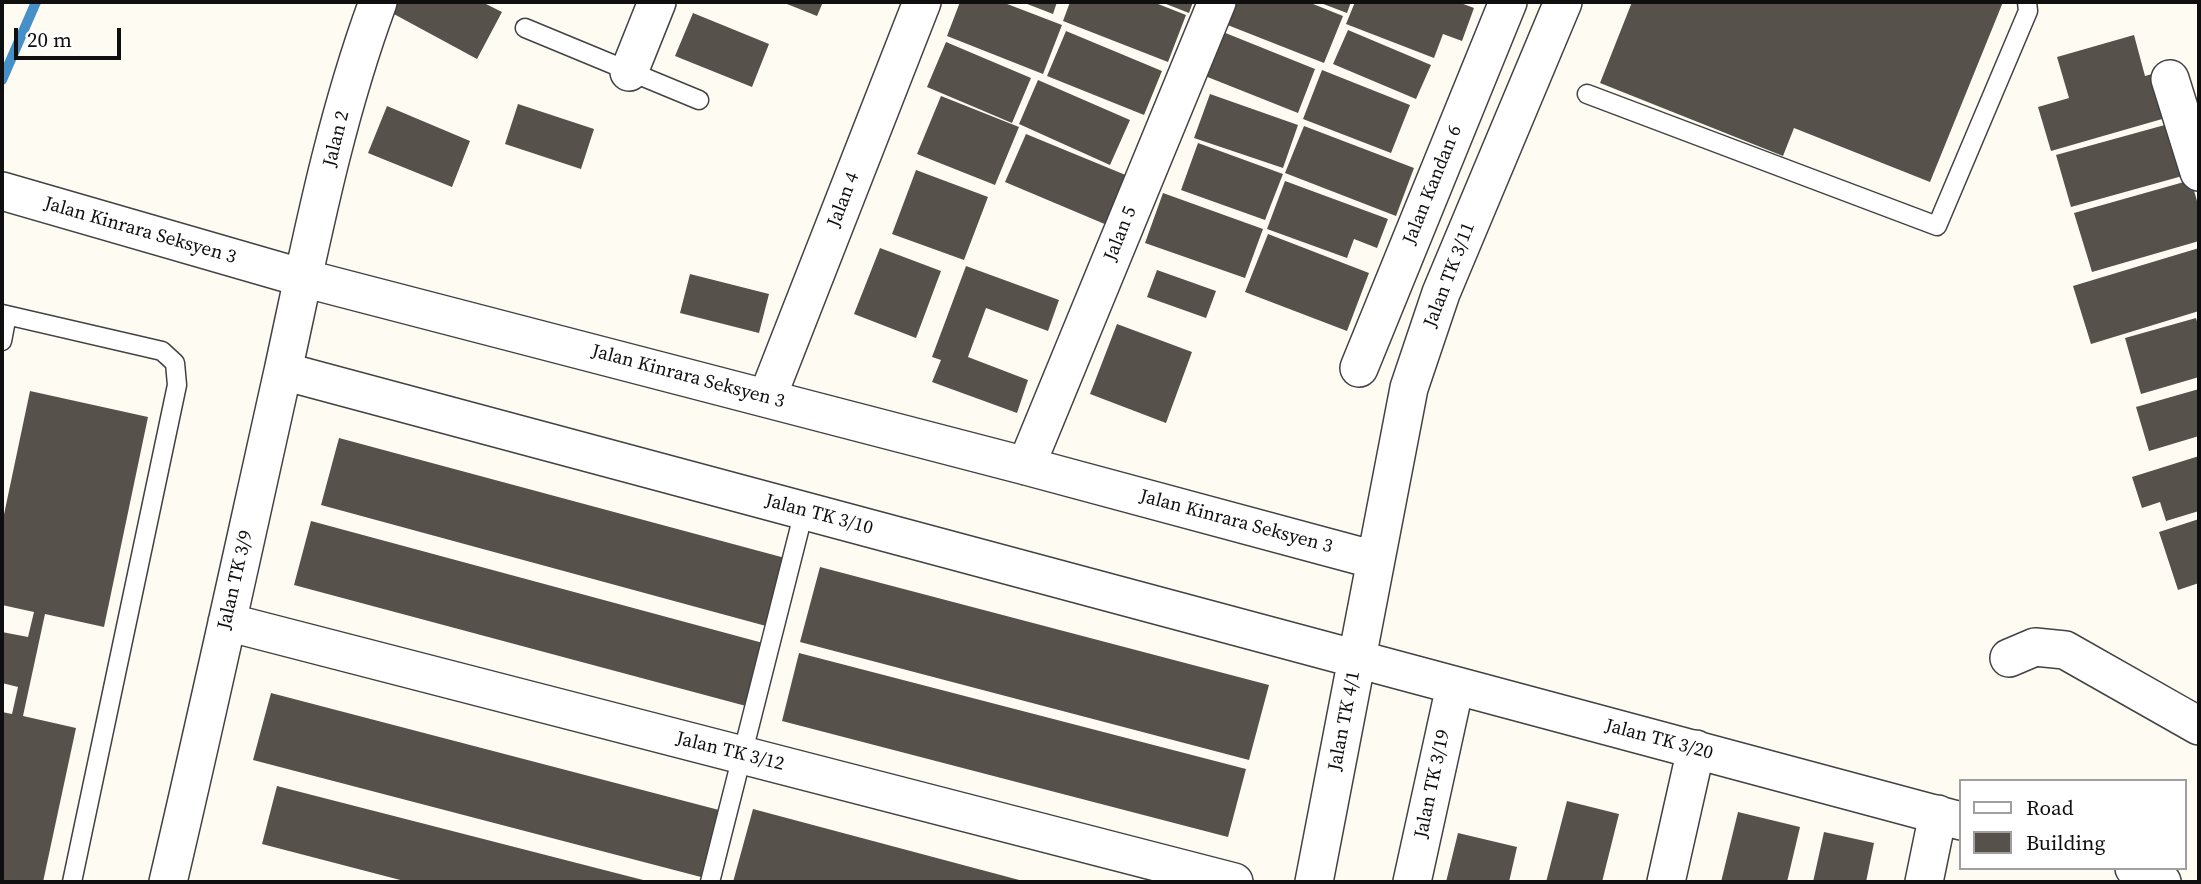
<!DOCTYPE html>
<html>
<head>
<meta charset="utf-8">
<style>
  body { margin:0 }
  #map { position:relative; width:2201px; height:884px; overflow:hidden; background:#fefcf2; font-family:"Source Serif 4",serif }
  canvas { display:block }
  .frame { position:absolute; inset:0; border:4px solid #0f0f0f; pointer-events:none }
  .legend { position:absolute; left:1959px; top:779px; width:228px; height:91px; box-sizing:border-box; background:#fff; border:2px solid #9f9f9f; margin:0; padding:9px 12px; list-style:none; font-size:21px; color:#0f0f0f }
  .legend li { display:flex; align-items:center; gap:14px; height:35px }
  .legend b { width:35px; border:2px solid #9f9f9f }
  .scale { position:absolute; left:14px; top:28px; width:107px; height:32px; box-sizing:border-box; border:4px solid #0f0f0f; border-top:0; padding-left:9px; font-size:21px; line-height:24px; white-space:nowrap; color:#0f0f0f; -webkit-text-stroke:5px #fff; paint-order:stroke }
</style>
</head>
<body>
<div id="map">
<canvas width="2201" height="884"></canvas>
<div class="frame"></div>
<ul class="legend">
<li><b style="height:9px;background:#fff"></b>Road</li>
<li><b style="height:19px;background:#57514c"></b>Building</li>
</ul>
<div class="scale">20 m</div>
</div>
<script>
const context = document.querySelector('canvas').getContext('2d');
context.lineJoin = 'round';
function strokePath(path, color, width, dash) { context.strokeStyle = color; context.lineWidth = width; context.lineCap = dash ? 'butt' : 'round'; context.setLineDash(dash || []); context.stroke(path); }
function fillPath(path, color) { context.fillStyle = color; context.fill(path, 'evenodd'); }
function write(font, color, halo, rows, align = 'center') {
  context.font = font + ' "Source Serif 4",serif'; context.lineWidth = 7; context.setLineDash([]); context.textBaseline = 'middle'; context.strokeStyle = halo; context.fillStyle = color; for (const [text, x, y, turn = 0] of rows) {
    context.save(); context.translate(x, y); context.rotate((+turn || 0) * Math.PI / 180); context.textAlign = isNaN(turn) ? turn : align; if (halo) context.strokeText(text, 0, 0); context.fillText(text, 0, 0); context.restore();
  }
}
strokePath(new Path2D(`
  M 2,80 L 36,2`), '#4590c6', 10);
fillPath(new Path2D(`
  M 398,2 L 482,2 L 502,12 L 477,59 L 392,13 Z
  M 782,2 L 823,2 L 817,16 Z
  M 960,2 L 1002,2 L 1062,25 L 1043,74 L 947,36 Z
  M 1022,2 L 1057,2 L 1053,14 Z
  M 1070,2 L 1153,2 L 1186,15 L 1168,62 L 1063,21 Z
  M 1161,2 L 1193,2 L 1189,13 Z
  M 1234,2 L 1308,2 L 1343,16 L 1324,63 L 1225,24 Z
  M 1318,2 L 1351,2 L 1347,13 Z
  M 1355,2 L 1458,2 L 1474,8 L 1462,41 L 1443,34 L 1434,58 L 1346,24 Z
  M 1632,2 L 2003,2 L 1930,182 L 1794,128 L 1783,156 L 1600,83 Z
  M 693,13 L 769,44 L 752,87 L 675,56 Z
  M 1348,30 L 1431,65 L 1416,99 L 1333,64 Z
  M 1066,31 L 1162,71 L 1144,115 L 1047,76 Z
  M 1223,32 L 1315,69 L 1298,113 L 1205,76 Z
  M 2134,35 L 2145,76 L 2163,71 L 2176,115 L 2051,151 L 2038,107 L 2069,98 L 2057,57 Z
  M 946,42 L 1031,78 L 1012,123 L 927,87 Z
  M 1322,70 L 1410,105 L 1391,153 L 1303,119 Z
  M 1038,80 L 1130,120 L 1110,165 L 1019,124 Z
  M 1210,94 L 1298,125 L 1283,168 L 1194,138 Z
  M 941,96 L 1019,127 L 995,185 L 917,154 Z
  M 518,104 L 594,129 L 581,169 L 505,144 Z
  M 387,106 L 470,141 L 452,187 L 368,153 Z
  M 2172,123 L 2186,175 L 2071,207 L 2056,155 Z
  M 1304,126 L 1414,168 L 1396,216 L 1285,173 Z
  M 1026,134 L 1128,176 L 1107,225 L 1005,182 Z
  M 1198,143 L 1283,174 L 1265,220 L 1181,190 Z
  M 916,170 L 988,197 L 964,260 L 892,234 Z
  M 2191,180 L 2199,208 L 2199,241 L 2092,272 L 2074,213 Z
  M 1285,181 L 1388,219 L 1377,248 L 1354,239 L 1347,258 L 1267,229 Z
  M 1163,193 L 1263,229 L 1245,278 L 1145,243 Z
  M 1268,234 L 1369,273 L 1347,331 L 1245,292 Z
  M 880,248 L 941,271 L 916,338 L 854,314 Z
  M 2199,248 L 2199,311 L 2091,344 L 2073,286 Z
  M 966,266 L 1059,300 L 1048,331 L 986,308 L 968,357 L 1028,380 L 1017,413 L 932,382 L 941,360 L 932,357 Z
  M 1157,270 L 1216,291 L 1206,318 L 1147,297 Z
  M 690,274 L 769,294 L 759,333 L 680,313 Z
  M 2196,318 L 2199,328 L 2199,377 L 2141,394 L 2125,338 Z
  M 1117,324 L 1192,352 L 1166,423 L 1090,394 Z
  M 2199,389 L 2199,436 L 2149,451 L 2136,407 Z
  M 30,391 L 148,417 L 104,627 L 45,614 L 23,716 L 76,728 L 43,882 L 2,882 L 2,712 L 12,714 L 18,687 L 2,683 L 2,632 L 28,637 L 34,612 L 2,605 L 2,524 Z
  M 339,438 L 785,558 L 766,626 L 321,505 Z
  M 2199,456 L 2199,511 L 2166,521 L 2160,502 L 2142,508 L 2132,477 Z
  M 2199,519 L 2199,583 L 2178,590 L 2159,532 Z
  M 311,521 L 763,643 L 746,706 L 294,585 Z
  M 820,567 L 1269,685 L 1249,760 L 800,642 Z
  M 799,653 L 1246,769 L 1228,837 L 782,721 Z
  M 271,693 L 719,810 L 701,877 L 253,760 Z
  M 277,786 L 647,881 L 647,882 L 408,882 L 262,844 Z
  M 1567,801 L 1619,814 L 1602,882 L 1546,882 Z
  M 753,809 L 1023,881 L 1023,882 L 733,882 Z
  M 1738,812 L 1800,827 L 1787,882 L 1721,882 Z
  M 1824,832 L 1874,843 L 1866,882 L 1813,882 Z
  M 1458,833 L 1517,847 L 1509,882 L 1446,882 Z`), '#57514c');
const lane = new Path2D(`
  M 525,28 L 699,100
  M 1587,94 L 1937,226 L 2028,11 L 2027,2
  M 2,314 L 162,351 L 175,363 L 177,385 L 72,882
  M 2,341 L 7,315
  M 710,882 L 804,511`);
const street = new Path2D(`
  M 629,72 L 657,2
  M 2170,79 L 2199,172
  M 2,191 L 303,278 L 1026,466 L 1375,560
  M 1359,368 L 1508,2
  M 283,371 L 1961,821
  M 767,398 L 922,2
  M 1026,466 L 1217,2
  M 227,622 L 1234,882
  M 2009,658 L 2035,647 L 2065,650 L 2199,726
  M 2134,868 L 2147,872 L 2162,882
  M 168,882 C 208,712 245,541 283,371 C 310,247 334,121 378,2
  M 1314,882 L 1409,388 L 1441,293 L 1563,2
  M 1412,882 L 1455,686
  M 1666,882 L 1696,749
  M 1924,882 L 1938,814`);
strokePath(lane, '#424242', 21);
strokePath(street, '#424242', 40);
strokePath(lane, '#fff', 18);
strokePath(street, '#fff', 37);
write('19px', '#0f0f0f', '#fff', [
  ["Jalan 2",337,139,-76],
  ["Jalan Kandan 6",1433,185,-68],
  ["Jalan 4",844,200,-69],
  ["Jalan Kinrara Seksyen 3",140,231,16],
  ["Jalan 5",1121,234,-68],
  ["Jalan TK 3/11",1450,275,-69],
  ["Jalan Kinrara Seksyen 3",688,377,15],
  ["Jalan TK 3/10",819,515,15],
  ["Jalan Kinrara Seksyen 3",1236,522,15],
  ["Jalan TK 3/9",236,580,-77],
  ["Jalan TK 4/1",1345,721,-79],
  ["Jalan TK 3/20",1659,740,15],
  ["Jalan TK 3/12",730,752,14],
  ["Jalan TK 3/19",1433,784,-78]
]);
</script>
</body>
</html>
